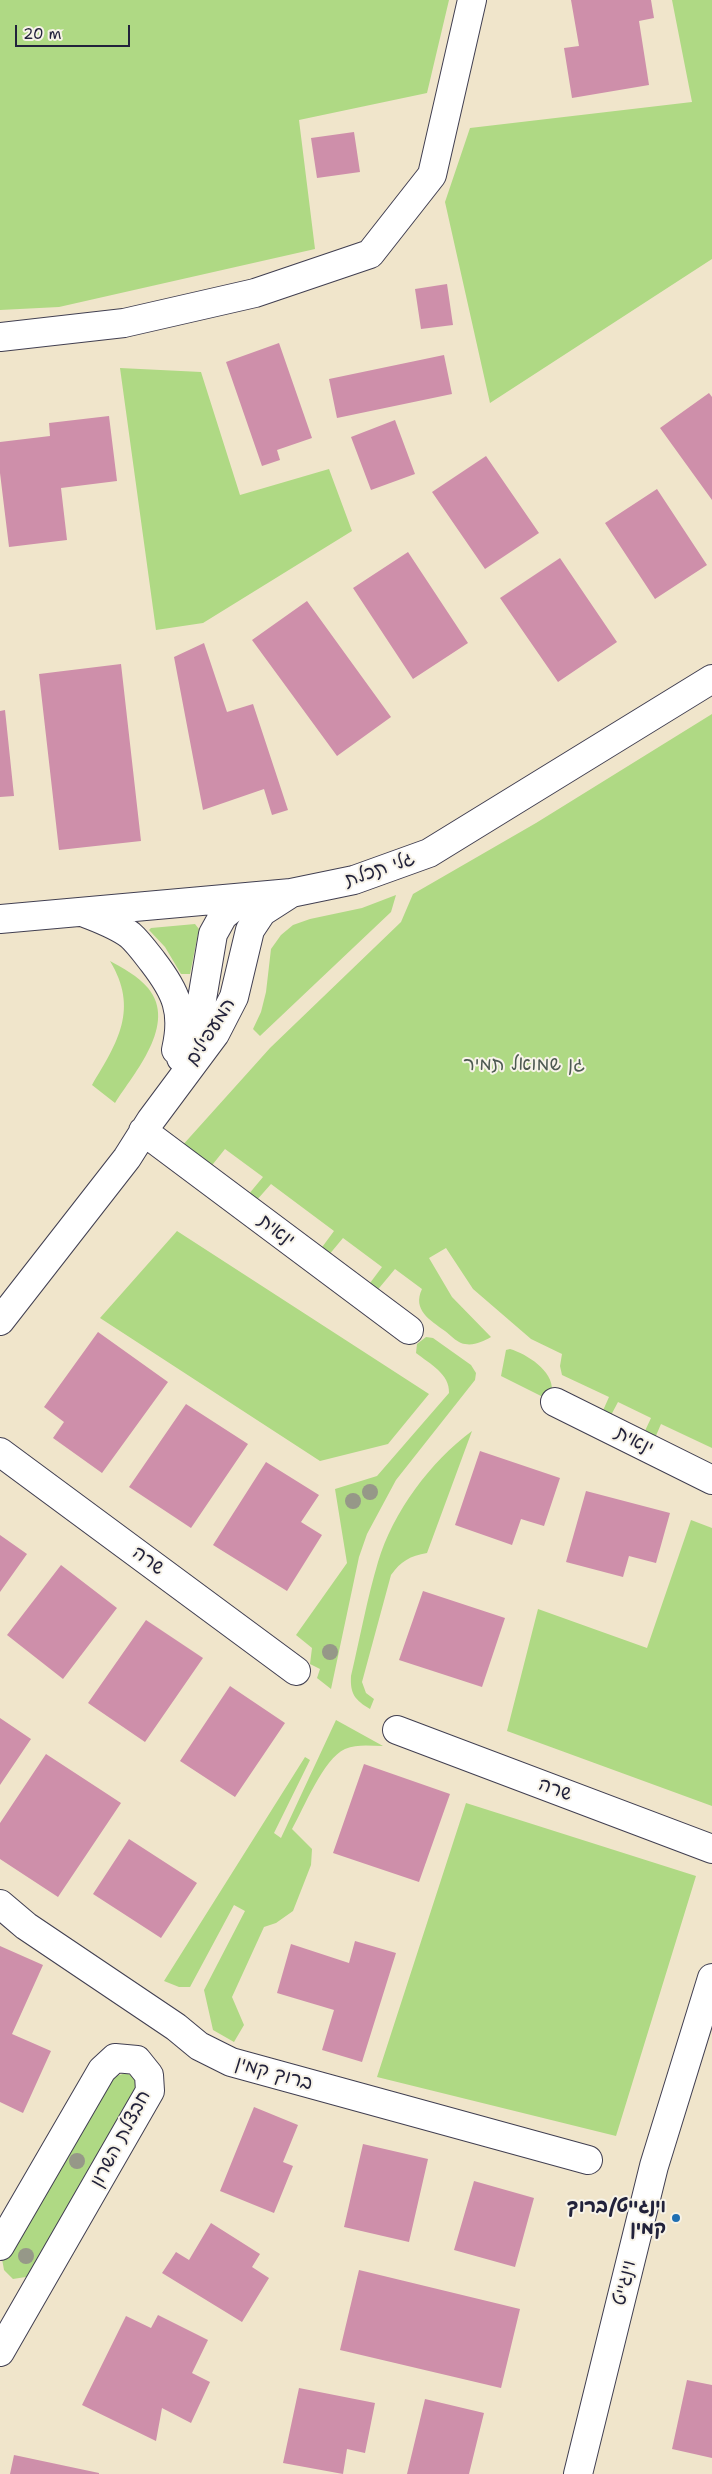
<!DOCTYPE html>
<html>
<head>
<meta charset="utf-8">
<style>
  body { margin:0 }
  #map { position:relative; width:712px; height:2474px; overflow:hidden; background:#f0e5cb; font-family:"Shantell Sans",sans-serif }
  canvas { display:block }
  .scale { position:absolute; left:15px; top:25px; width:115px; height:22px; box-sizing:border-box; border:2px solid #22223b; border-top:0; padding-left:6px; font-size:15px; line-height:18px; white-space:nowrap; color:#22223b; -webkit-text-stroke:4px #f7f3e8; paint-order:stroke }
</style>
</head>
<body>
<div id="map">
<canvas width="712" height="2474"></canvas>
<div class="scale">20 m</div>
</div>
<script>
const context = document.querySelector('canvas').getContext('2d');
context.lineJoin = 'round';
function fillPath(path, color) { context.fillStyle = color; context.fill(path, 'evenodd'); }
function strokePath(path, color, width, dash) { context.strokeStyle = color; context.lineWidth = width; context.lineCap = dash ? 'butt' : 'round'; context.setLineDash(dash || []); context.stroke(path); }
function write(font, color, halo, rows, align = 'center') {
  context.font = font + ' "Shantell Sans","Playpen Sans Hebrew",sans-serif'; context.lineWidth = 4; context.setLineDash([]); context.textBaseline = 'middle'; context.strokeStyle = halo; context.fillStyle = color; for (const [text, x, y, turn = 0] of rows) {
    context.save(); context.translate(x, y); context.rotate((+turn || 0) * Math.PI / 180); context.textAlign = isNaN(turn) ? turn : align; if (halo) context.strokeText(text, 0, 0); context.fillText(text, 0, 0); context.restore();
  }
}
fillPath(new Path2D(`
  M 0,0 L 449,0 L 427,93 L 299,120 L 315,249 L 59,307 L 0,310 Z
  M 672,0 L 712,0 L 712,259 L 490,403 L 445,202 L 470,128 L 692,102 Z
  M 120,368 L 201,372 L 240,495 L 329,469 L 352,531 L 203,623 L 156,630 Z
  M 712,714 L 712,1448 L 661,1424 L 655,1438 L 644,1433 L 651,1418 L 618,1402 L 609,1419 L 601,1415 L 609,1397 L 562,1375 L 560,1366 L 562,1354 L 531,1339 L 473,1289 L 446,1248 L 429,1258 L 452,1297 L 491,1337 C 482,1342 472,1347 461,1343 C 456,1341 450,1335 445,1331 C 430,1320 412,1310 422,1289 L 395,1269 L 375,1293 L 367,1287 L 382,1267 L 343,1238 L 328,1256 L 320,1250 L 334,1231 L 271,1184 L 256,1201 L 248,1195 L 263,1177 L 225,1149 L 209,1169 L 181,1147 L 270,1048 L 401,922 L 413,894 L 536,823 Z
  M 396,895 L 391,912 L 260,1036 L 253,1029 L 261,1012 L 266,992 L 271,949 L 281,935 L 293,925 L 310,919 L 362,908 Z
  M 195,924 L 199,929 L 190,974 L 181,974 L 165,947 L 149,930 L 151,928 Z
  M 110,961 C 123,968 138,976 148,988 C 178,1024 134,1073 115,1103 L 92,1085 C 118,1042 139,1009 110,961 Z
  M 177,1231 L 429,1394 L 388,1444 L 320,1461 L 100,1318 Z
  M 426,1337 L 433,1338 L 471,1365 L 476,1373 L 475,1380 L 396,1480 L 367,1534 L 359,1557 L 331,1689 L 317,1678 L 320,1669 L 310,1664 L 312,1648 L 296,1635 L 347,1563 L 335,1489 L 377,1476 L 449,1393 C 450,1374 430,1364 416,1353 L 417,1344 Z
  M 510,1349 C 527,1354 553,1371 552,1390 L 543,1397 L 501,1376 L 506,1350 Z
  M 472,1431 L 427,1553 C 410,1556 401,1561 391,1575 L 362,1682 L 366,1693 L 374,1699 L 370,1709 C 355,1700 350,1694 351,1676 C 360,1638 367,1599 378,1562 C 393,1512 430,1462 472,1431 Z
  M 691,1520 L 712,1528 L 712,1806 L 507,1731 L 538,1609 L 647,1648 Z
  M 336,1720 L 383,1746 C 370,1746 357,1744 345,1749 C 323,1759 304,1808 292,1829 L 312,1849 L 311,1865 L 293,1911 L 276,1923 L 264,1927 L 232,1997 L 244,2025 L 234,2042 L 213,2030 L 204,1990 L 245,1911 L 234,1905 L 190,1987 L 179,1987 L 164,1981 L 305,1757 L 310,1760 L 274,1833 L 281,1838 Z
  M 466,1803 L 696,1876 L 616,2136 L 377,2077 Z
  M 126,2073 L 134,2077 L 136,2086 L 133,2095 L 32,2276 L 13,2279 L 4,2270 L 2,2259 L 113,2077 Z`), '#afd984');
fillPath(new Path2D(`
  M 571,0 L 651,0 L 654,18 L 639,21 L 649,85 L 572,98 L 564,48 L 579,46 Z
  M 354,132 L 360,172 L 317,178 L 311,138 Z
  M 447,284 L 453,325 L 421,329 L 415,289 Z
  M 279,343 L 312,438 L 277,450 L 280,460 L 262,466 L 226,362 Z
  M 444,355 L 452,394 L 337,418 L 329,379 Z
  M 709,393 L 712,397 L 712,500 L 660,428 Z
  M 109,416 L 117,481 L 61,488 L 67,540 L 9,547 L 0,473 L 0,442 L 50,436 L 49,423 Z
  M 395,420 L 415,474 L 371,490 L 351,437 Z
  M 486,456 L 539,533 L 485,569 L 432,492 Z
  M 657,489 L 707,565 L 655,599 L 605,523 Z
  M 408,552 L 468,643 L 413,679 L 353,588 Z
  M 560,558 L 617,642 L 558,682 L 500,598 Z
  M 307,601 L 391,717 L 337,756 L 252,640 Z
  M 204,643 L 227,712 L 253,704 L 288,810 L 272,815 L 264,789 L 203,810 L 174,657 Z
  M 121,664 L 141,841 L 59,850 L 39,674 Z
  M 5,710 L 14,796 L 0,797 L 0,711 Z
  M 98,1332 L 168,1382 L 102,1473 L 53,1438 L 64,1422 L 44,1407 Z
  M 186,1404 L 248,1444 L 191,1528 L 129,1487 Z
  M 480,1451 L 560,1478 L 544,1526 L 521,1519 L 512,1545 L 455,1525 Z
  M 266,1462 L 319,1495 L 301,1522 L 322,1535 L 287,1591 L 213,1545 Z
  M 586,1491 L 670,1513 L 656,1563 L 629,1556 L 623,1577 L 566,1562 Z
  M 0,1535 L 27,1554 L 0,1592 Z
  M 61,1565 L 117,1608 L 63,1679 L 7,1635 Z
  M 423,1591 L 505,1618 L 482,1687 L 399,1660 Z
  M 146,1620 L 203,1658 L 145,1742 L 88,1703 Z
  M 230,1686 L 285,1723 L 235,1797 L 180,1761 Z
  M 0,1718 L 31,1739 L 0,1785 Z
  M 46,1754 L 121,1803 L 58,1897 L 0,1859 L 0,1823 Z
  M 364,1764 L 450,1794 L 419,1882 L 333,1853 Z
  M 129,1839 L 197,1883 L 161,1938 L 93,1894 Z
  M 355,1941 L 396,1953 L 362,2062 L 322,2050 L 334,2010 L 277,1993 L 291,1944 L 349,1963 Z
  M 0,1946 L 43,1965 L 12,2034 L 51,2051 L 23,2113 L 0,2102 Z
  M 254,2107 L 298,2125 L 283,2162 L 293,2166 L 274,2213 L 220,2191 Z
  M 363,2144 L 428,2159 L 409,2242 L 344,2227 Z
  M 474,2181 L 534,2198 L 515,2267 L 454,2250 Z
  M 211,2223 L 260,2254 L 252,2267 L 269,2278 L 242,2322 L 162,2273 L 176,2252 L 189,2260 Z
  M 359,2270 L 520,2309 L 501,2388 L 340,2350 Z
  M 158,2315 L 208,2340 L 192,2373 L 210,2382 L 191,2423 L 162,2408 L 156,2441 L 82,2405 L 126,2316 L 151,2328 Z
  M 687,2380 L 712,2385 L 712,2458 L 672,2449 Z
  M 299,2388 L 375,2403 L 365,2453 L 347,2449 L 343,2474 L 283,2463 Z
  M 425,2399 L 484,2413 L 469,2474 L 407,2474 Z
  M 14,2455 L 99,2473 L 99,2474 L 10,2474 Z`), '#ce8faa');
const minor = new Path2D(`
  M 0,337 L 124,323 L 255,293 L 370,254 L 432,175 L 472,0
  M 85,913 C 100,919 117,925 130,935 C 138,942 146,953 153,962 C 176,992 185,1011 176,1050
  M 0,919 L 291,893 L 354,880 L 429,853 L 712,679
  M 181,1058 L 198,1023 L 213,934 L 223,916 L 235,906 L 252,898
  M 143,1131 L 409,1330
  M 0,1321 L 127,1158 L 151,1120 L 215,1034 L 234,997 L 250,930 L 262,912 L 290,894
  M 555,1402 L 712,1480
  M 0,1452 L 296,1671
  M 397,1730 L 712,1849
  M 0,1904 L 26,1926 L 176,2027 L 199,2046 L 231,2062 L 588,2160
  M 0,2246 L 102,2070 L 115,2058 L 137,2060 L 149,2075 L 150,2091 L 0,2352`);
const tertiary = new Path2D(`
  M 578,2474 L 654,2166 L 712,1978`);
strokePath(minor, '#413f51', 30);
strokePath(tertiary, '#413f51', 30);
strokePath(minor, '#fff', 28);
strokePath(tertiary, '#fff', 28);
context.fillStyle = '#969888';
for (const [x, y] of [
  [370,1492],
  [353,1501],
  [330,1652],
  [77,2161],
  [26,2256]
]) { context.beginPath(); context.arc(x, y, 8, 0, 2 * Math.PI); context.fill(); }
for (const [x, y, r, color] of [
  [676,2218,5,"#1f6fb2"]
]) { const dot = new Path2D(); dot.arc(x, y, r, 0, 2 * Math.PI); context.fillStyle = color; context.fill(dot); strokePath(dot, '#f7f3e8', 2); }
write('19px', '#22223b', '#f7f3e8', [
  ["גלי תכלת",380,870,-19],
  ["המעפילים",211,1032,-58],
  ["ינאית",276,1231,37],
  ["ינאית",634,1441,27],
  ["שרה",148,1561,37],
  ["שרה",555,1790,21],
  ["ברוך קמין",274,2074,16],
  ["חבצלת השרון",121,2139,-62],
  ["וינגייט",625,2283,-76]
]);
write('19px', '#4c5951', '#f7f3e8', [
  ["גן שמואל תמיר",524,1065]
]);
write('bold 19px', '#22223b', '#f7f3e8', [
  ["וינגייט/ברוך",666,2207],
  ["קמין",666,2229]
], 'right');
</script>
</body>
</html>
